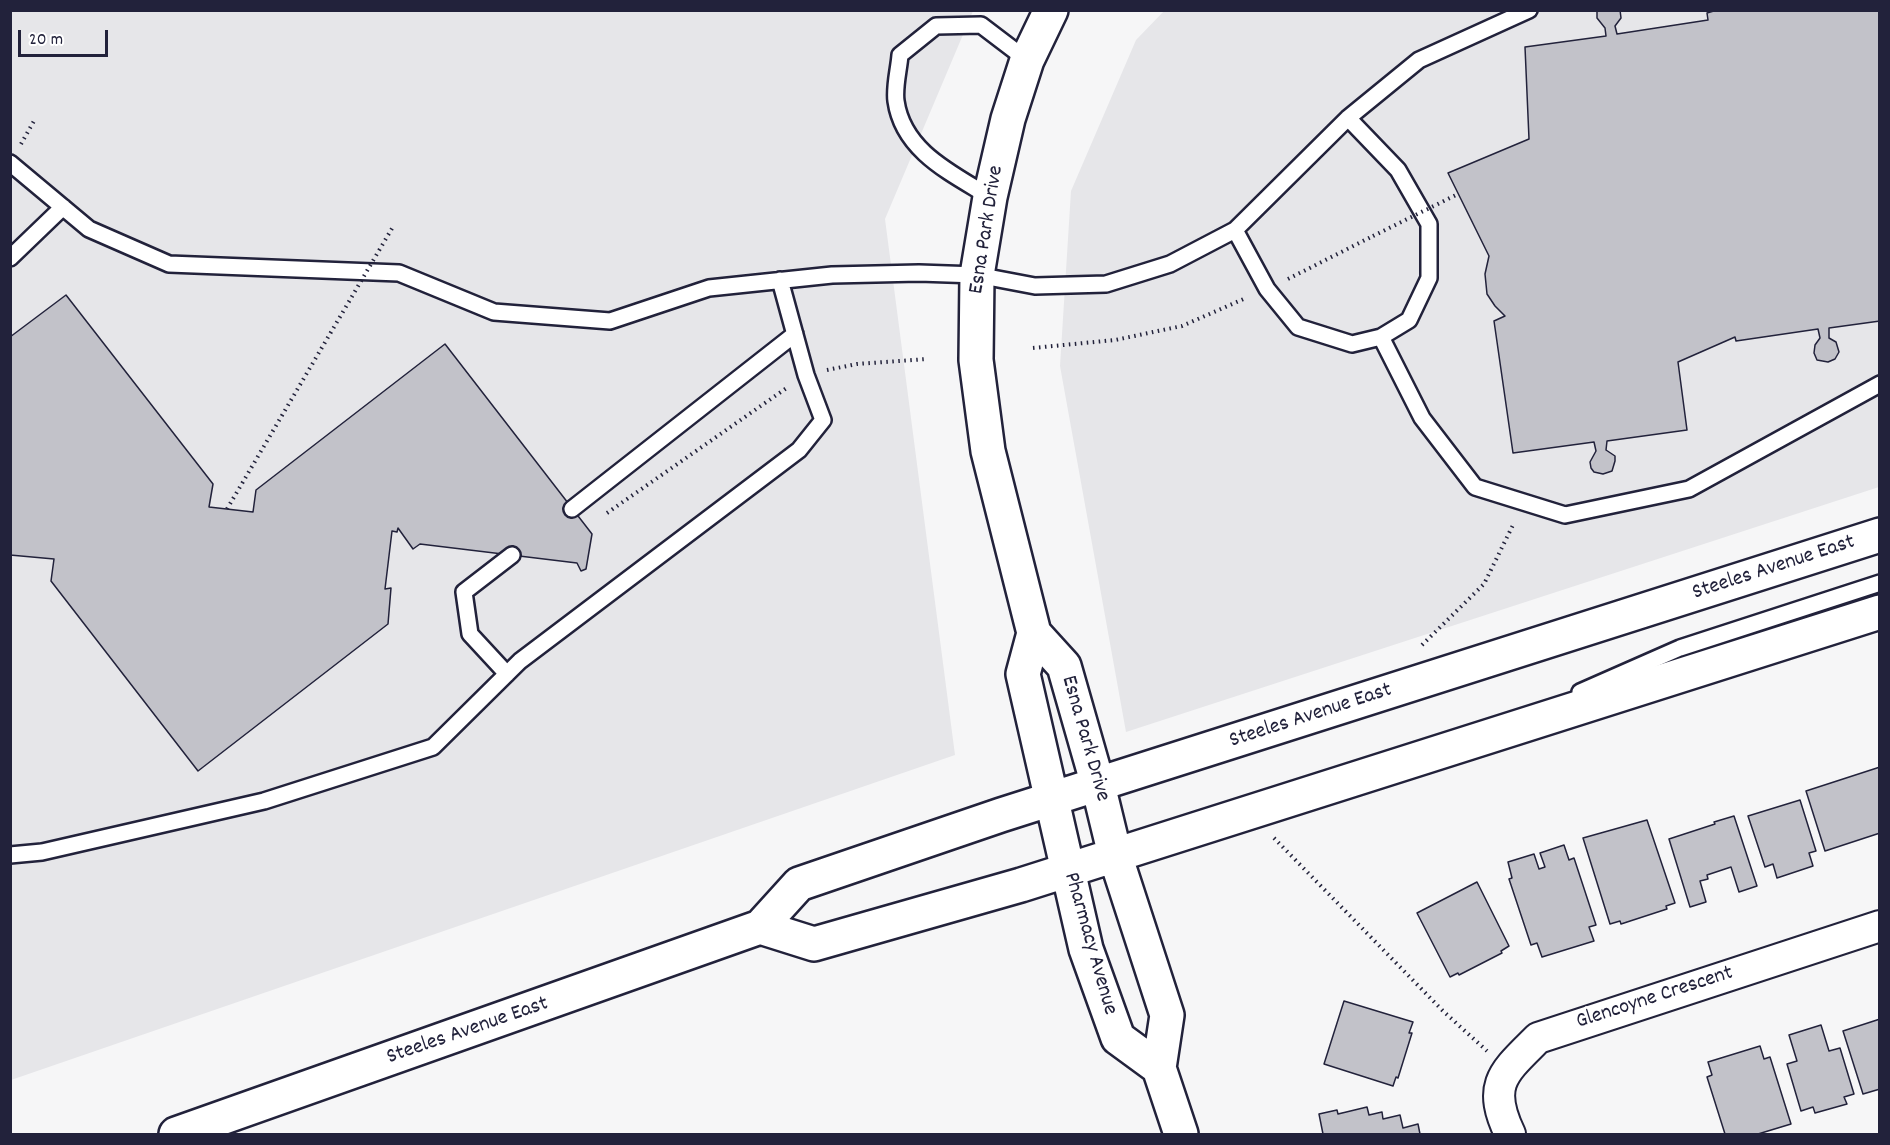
<!DOCTYPE html>
<html>
<head>
<meta charset="utf-8">
<style>
  body { margin:0 }
  #map { position:relative; width:1890px; height:1145px; overflow:hidden; background:#f6f6f7; font-family:Dekko,sans-serif }
  canvas { display:block }
  .frame { position:absolute; inset:0; border:12px solid #22223b; pointer-events:none }
  .scale { position:absolute; left:18px; top:30px; width:90px; height:27px; box-sizing:border-box; border:3px solid #22223b; border-top:0; padding-left:8px; font-size:18px; line-height:21px; white-space:nowrap; color:#22223b; -webkit-text-stroke:4px #fff; paint-order:stroke }
</style>
</head>
<body>
<div id="map">
<canvas width="1890" height="1145"></canvas>
<div class="frame"></div>
<div class="scale">20 m</div>
</div>
<script>
const context = document.querySelector('canvas').getContext('2d');
context.lineJoin = 'round';
function fillPath(path, color) { context.fillStyle = color; context.fill(path, 'evenodd'); }
function strokePath(path, color, width, dash) { context.strokeStyle = color; context.lineWidth = width; context.lineCap = dash ? 'butt' : 'round'; context.setLineDash(dash || []); context.stroke(path); }
function write(font, color, halo, rows, align = 'center') {
  context.font = font + ' Dekko,sans-serif'; context.lineWidth = 5; context.setLineDash([]); context.textBaseline = 'middle'; context.strokeStyle = halo; context.fillStyle = color; for (const [text, x, y, turn = 0] of rows) {
    context.save(); context.translate(x, y); context.rotate((+turn || 0) * Math.PI / 180); context.textAlign = isNaN(turn) ? turn : align; if (halo) context.strokeText(text, 0, 0); context.fillText(text, 0, 0); context.restore();
  }
}
fillPath(new Path2D(`
  M 10,11 L 973,11 L 885,219 L 955,755 L 11,1080 Z
  M 1164,11 L 1879,11 L 1879,487 L 1126,732 L 1060,366 L 1071,191 L 1136,40 Z`), '#e6e6e9');
const building = new Path2D(`
  M 1597,10 L 1620,10 L 1621,18 L 1615,26 L 1617,34 L 1708,20 L 1707,13 L 1717,10 L 1880,10 L 1880,321 L 1829,328 L 1829,338 L 1836,342 L 1839,352 L 1835,359 L 1828,362 L 1817,360 L 1814,353 L 1815,345 L 1820,338 L 1818,329 L 1736,341 L 1735,337 L 1678,362 L 1687,430 L 1607,441 L 1606,450 L 1615,456 L 1615,461 L 1612,471 L 1603,474 L 1594,472 L 1591,468 L 1590,462 L 1596,451 L 1594,442 L 1513,453 L 1494,321 L 1505,316 L 1495,306 L 1487,294 L 1485,274 L 1489,256 L 1448,173 L 1529,139 L 1525,47 L 1606,36 L 1605,28 L 1597,18 Z
  M 66,295 L 213,484 L 209,507 L 253,512 L 256,490 L 445,344 L 592,534 L 586,569 L 581,571 L 577,563 L 420,544 L 413,549 L 398,528 L 397,532 L 392,531 L 385,589 L 391,588 L 388,624 L 198,771 L 51,581 L 54,559 L 10,555 L 10,337 Z
  M 1880,767 L 1880,833 L 1825,851 L 1806,791 Z
  M 1800,800 L 1816,851 L 1809,853 L 1813,866 L 1777,878 L 1773,864 L 1765,867 L 1748,816 Z
  M 1734,816 L 1757,886 L 1739,892 L 1731,867 L 1707,875 L 1708,879 L 1700,881 L 1706,902 L 1690,907 L 1669,839 L 1715,824 L 1714,822 Z
  M 1647,820 L 1675,903 L 1666,906 L 1667,909 L 1621,924 L 1620,921 L 1610,924 L 1583,838 Z
  M 1564,845 L 1569,860 L 1574,858 L 1596,925 L 1589,927 L 1594,941 L 1542,957 L 1537,943 L 1531,945 L 1509,879 L 1512,878 L 1508,862 L 1534,854 L 1539,869 L 1545,867 L 1540,853 Z
  M 1477,882 L 1509,946 L 1501,951 L 1502,953 L 1459,975 L 1458,973 L 1450,977 L 1417,913 Z
  M 1344,1001 L 1413,1022 L 1409,1033 L 1412,1033 L 1398,1078 L 1396,1077 L 1393,1086 L 1324,1064 Z
  M 1880,1019 L 1880,1089 L 1863,1094 L 1843,1031 Z
  M 1821,1025 L 1829,1051 L 1840,1048 L 1854,1094 L 1844,1097 L 1847,1104 L 1815,1113 L 1813,1107 L 1801,1111 L 1787,1064 L 1797,1061 L 1789,1035 Z
  M 1760,1046 L 1764,1059 L 1770,1057 L 1791,1124 L 1758,1134 L 1725,1134 L 1707,1077 L 1712,1075 L 1708,1062 Z
  M 1367,1107 L 1369,1115 L 1382,1112 L 1383,1119 L 1400,1115 L 1403,1128 L 1418,1124 L 1420,1134 L 1323,1134 L 1319,1114 L 1337,1110 L 1338,1114 Z`);
fillPath(building, '#c2c2c9');
strokePath(building, '#22223b', 1.5);
const lane = new Path2D(`
  M 10,163 L 89,229 L 169,264 L 399,273 L 494,312 L 610,321 L 709,288 L 832,275 L 919,273 L 977,275 L 1035,286 L 1106,284 L 1170,264 L 1235,230 L 1348,118 L 1419,60 L 1529,10
  M 990,197 C 951,173 903,151 896,101 C 894,87 899,69 900,55 L 936,26 L 981,25 L 1027,60
  M 1235,230 L 1267,289 L 1298,327 L 1352,344 L 1381,337 L 1409,320 L 1429,278 L 1429,224 L 1398,170 L 1348,118
  M 10,258 L 63,207
  M 1381,337 L 1422,418 L 1475,487 L 1565,515 L 1689,489 L 1880,384
  M 572,509 L 795,334
  M 507,674 L 470,634 L 464,592 L 512,555
  M 1580,692 L 1680,648 L 1880,583
  M 10,855 L 42,852 L 264,801 L 433,747 L 520,661 L 799,450 L 823,420 L 806,375 L 780,280`);
const street = new Path2D(`
  M 1510,1134 C 1486,1084 1504,1072 1538,1038 L 1880,926`);
const secondary = new Path2D(`
  M 1051,10 L 1027,60 L 1008,119 L 990,197 L 977,275 L 976,360 L 988,451 L 1034,633 L 1023,674 L 1086,949 L 1118,1038 L 1159,1068
  M 1034,633 L 1064,666 L 1098,785 L 1115,855 L 1167,1015 L 1159,1068 L 1181,1134
  M 760,927 L 814,944 L 1021,885 L 1880,612
  M 176,1134 L 760,927 L 799,884 L 1001,815 L 1880,535`);
strokePath(lane, '#22223b', 20);
strokePath(street, '#22223b', 34);
strokePath(secondary, '#22223b', 38);
strokePath(new Path2D(`
  M 21,144 L 34,121
  M 1288,279 L 1373,236
  M 1033,348 L 1115,340 L 1182,326 L 1246,298
  M 827,370 L 857,364 L 927,359
  M 607,513 L 788,387
  M 1422,645 L 1484,584 L 1514,523
  M 1274,838 L 1443,1011 L 1487,1051`), '#22223b', 4, [1.5, 4.5]);
strokePath(lane, '#fff', 15);
strokePath(street, '#fff', 30);
strokePath(secondary, '#fff', 33);
strokePath(new Path2D(`
  M 1373,236 L 1458,194
  M 227,509 L 394,225`), '#22223b', 4, [1.5, 4.5]);
write('22px', '#22223b', '#fff', [
  ["Esna Park Drive",988,230,-81],
  ["Steeles Avenue East",1774,569,-18],
  ["Steeles Avenue East",1311,717,-18],
  ["Esna Park Drive",1084,739,74],
  ["Pharmacy Avenue",1089,944,74],
  ["Glencoyne Crescent",1655,999,-18],
  ["Steeles Avenue East",468,1032,-19]
]);
</script>
</body>
</html>
